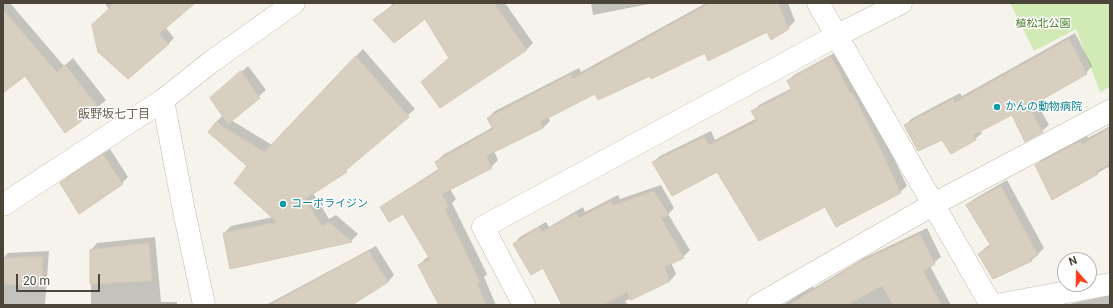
<!DOCTYPE html>
<html>
<head>
<meta charset="utf-8">
<style>
  body { margin:0 }
  #map { position:relative; width:1113px; height:308px; overflow:hidden; background:#f6f3ec; font-family:Roboto,sans-serif }
  canvas { display:block }
  .frame { position:absolute; inset:0; border:4px solid #4b4439; pointer-events:none }
  .north { position:absolute; left:1057px; top:252px; width:40px; height:40px; box-sizing:border-box; background:#fff; border:1px solid #b7b4b0; border-radius:50%; rotate:340deg; font-size:11px; font-weight:700; line-height:16px; text-align:center; color:#4b4439 }
  .north::after { content:''; display:block; margin:auto; width:14px; height:18px; background:#fc3f1d; clip-path:polygon(50% 0,100% 100%,50% 72%,0 100%) }
  .scale { position:absolute; left:16px; top:274px; width:84px; height:18px; box-sizing:border-box; border:2px solid #4b4439; border-top:0; padding-left:5px; font-size:12px; line-height:14px; white-space:nowrap; color:#4b4439; -webkit-text-stroke:3px #fff; paint-order:stroke }
</style>
</head>
<body>
<div id="map">
<canvas width="1113" height="308"></canvas>
<div class="frame"></div>
<div class="north">N</div>
<div class="scale">20 m</div>
</div>
<script>
const context = document.querySelector('canvas').getContext('2d');
context.lineJoin = 'round';
function fillPath(path, color) { context.fillStyle = color; context.fill(path, 'evenodd'); }
function strokePath(path, color, width, dash) { context.strokeStyle = color; context.lineWidth = width; context.lineCap = dash ? 'butt' : 'round'; context.setLineDash(dash || []); context.stroke(path); }
function write(font, color, halo, rows, align = 'center') {
  context.font = font + ' Roboto,"Noto Sans JP",sans-serif'; context.lineWidth = 3; context.setLineDash([]); context.textBaseline = 'middle'; context.strokeStyle = halo; context.fillStyle = color; for (const [text, x, y, turn = 0] of rows) {
    context.save(); context.translate(x, y); context.rotate((+turn || 0) * Math.PI / 180); context.textAlign = isNaN(turn) ? turn : align; if (halo) context.strokeText(text, 0, 0); context.fillText(text, 0, 0); context.restore();
  }
}
fillPath(new Path2D(`
  M 1010,3 L 1110,3 L 1110,87 L 1100,92 L 1076,29 L 1034,51 Z`), '#d2eab5');
fillPath(new Path2D(`
  M 3,3 L 10,3 L 64,66 L 73,58 L 106,100 L 98,107 L 25,75 L 3,92 Z
  M 105,3 L 194,3 L 165,27 L 174,38 L 168,44 L 109,10 Z
  M 390,3 L 505,3 L 533,43 L 527,49 L 440,107 L 422,82 L 450,58 L 425,17 L 374,20 L 392,5 Z
  M 591,3 L 654,3 L 593,15 Z
  M 706,3 L 788,3 L 795,21 L 788,28 L 767,31 L 705,51 L 650,74 L 595,92 L 548,117 L 550,121 L 543,128 L 494,151 L 498,160 L 491,167 L 450,189 L 456,199 L 452,203 L 487,274 L 484,277 L 496,305 L 441,305 L 419,265 L 426,258 L 430,257 L 404,213 L 382,207 L 389,201 L 440,168 L 436,162 L 443,155 L 493,127 L 488,118 L 495,111 L 579,68 L 581,72 Z
  M 1075,33 L 1092,66 L 1086,73 L 1036,101 L 1049,125 L 1042,131 L 1012,114 L 980,130 L 982,133 L 975,139 L 942,138 L 905,126 L 911,119 L 960,93 L 962,96 Z
  M 363,49 L 415,109 L 352,163 L 346,171 L 313,193 L 329,219 L 336,215 L 358,234 L 351,241 L 231,267 L 224,233 L 231,226 L 273,217 L 248,165 L 216,122 L 223,115 L 218,92 L 248,66 L 266,90 L 231,120 L 272,145 Z
  M 838,51 L 876,121 L 907,186 L 900,192 L 825,206 L 718,171 L 653,162 L 660,156 L 711,131 L 715,140 L 757,118 L 753,112 L 759,105 L 792,88 L 788,81 L 794,75 Z
  M 1110,126 L 1110,172 L 1108,167 L 1053,199 L 1037,165 L 1043,158 L 1087,135 L 1088,138 Z
  M 110,149 L 128,177 L 122,183 L 61,183 L 67,177 Z
  M 1007,180 L 1044,248 L 1031,261 L 979,254 L 986,247 L 991,244 L 967,205 L 974,199 Z
  M 661,185 L 674,208 L 668,214 L 690,250 L 683,257 L 671,262 L 676,274 L 670,281 L 625,301 L 628,305 L 563,305 L 544,267 L 514,244 L 520,237 L 546,222 L 549,227 L 583,207 L 585,212 L 618,195 L 620,199 Z
  M 927,228 L 941,257 L 930,266 L 951,305 L 783,305 L 811,287 L 812,286 L 814,288 L 864,258 Z
  M 155,237 L 161,302 L 177,302 L 177,305 L 91,305 L 91,250 L 97,243 Z
  M 376,246 L 394,275 L 388,282 L 350,305 L 266,305 Z
  M 49,251 L 45,305 L 3,305 L 3,259 L 8,253 Z
  M 1110,295 L 1110,305 L 1065,305 Z`), '#0003');
const building = new Path2D(`
  M 115,3 L 195,3 L 159,34 L 169,44 L 128,79 L 98,52 L 92,25 Z
  M 397,3 L 494,3 L 527,50 L 440,108 L 421,82 L 449,58 L 425,19 L 394,43 L 373,20 Z
  M 710,3 L 778,3 L 789,29 L 771,40 L 767,32 L 708,61 L 705,53 L 651,79 L 650,76 L 598,100 L 595,94 L 540,122 L 543,128 L 486,156 L 492,168 L 442,194 L 449,207 L 445,209 L 480,282 L 477,283 L 486,305 L 439,305 L 418,265 L 430,259 L 403,214 L 389,222 L 380,207 L 439,170 L 435,162 L 493,129 L 487,118 L 571,74 L 574,78 Z
  M 3,10 L 57,72 L 65,65 L 99,108 L 65,133 L 25,76 L 3,93 Z
  M 1069,39 L 1087,74 L 1029,107 L 1043,132 L 1025,142 L 1012,115 L 973,135 L 976,140 L 951,154 L 942,140 L 918,151 L 904,125 L 953,99 L 955,102 Z
  M 356,56 L 409,117 L 346,170 L 347,172 L 305,199 L 322,226 L 329,222 L 352,242 L 230,269 L 223,233 L 277,222 L 234,183 L 247,166 L 208,132 L 216,122 L 264,152 Z
  M 831,56 L 850,93 L 852,92 L 870,127 L 901,193 L 836,227 L 825,207 L 759,241 L 717,172 L 672,196 L 652,162 L 704,137 L 709,145 L 757,121 L 751,111 L 792,90 L 787,81 Z
  M 241,71 L 260,98 L 228,124 L 210,98 Z
  M 1110,128 L 1110,164 L 1096,171 L 1098,174 L 1052,200 L 1035,165 L 1080,141 L 1082,144 Z
  M 103,154 L 123,184 L 79,214 L 60,183 Z
  M 1001,186 L 1038,255 L 1030,259 L 1032,261 L 993,279 L 978,254 L 991,246 L 966,205 Z
  M 654,191 L 669,215 L 661,218 L 684,258 L 664,267 L 670,281 L 631,300 L 627,292 L 603,305 L 562,305 L 543,268 L 531,275 L 513,244 L 539,227 L 542,232 L 576,213 L 579,218 L 611,201 L 613,205 Z
  M 920,234 L 935,264 L 923,271 L 942,305 L 893,305 L 882,286 L 847,305 L 789,305 L 856,264 Z
  M 149,243 L 152,281 L 90,284 L 90,250 Z
  M 369,251 L 388,282 L 352,305 L 270,305 Z
  M 24,257 L 43,257 L 41,286 L 3,284 L 3,259 Z`);
fillPath(building, '#d8cfc1');
strokePath(building, '#d3c7b4', 1);
const minor = new Path2D(`
  M 818,3 L 991,305
  M 3,205 L 163,100
  M 204,305 L 184,211 L 163,100 L 211,62 L 294,3
  M 524,305 L 483,227 L 836,36 L 901,3
  M 758,305 L 934,204 L 1110,111
  M 997,305 L 1110,284`);
strokePath(minor, '#c2bbae', 23);
strokePath(minor, '#fff', 22);
for (const [x, y, r, color] of [
  [997,107,4,"#0f9aa8"],
  [283,204,4,"#0f9aa8"]
]) { const dot = new Path2D(); dot.arc(x, y, r, 0, 2 * Math.PI); context.fillStyle = color; context.fill(dot); strokePath(dot, '#fff', 1.5); }
write('11px', '#4a7f2a', '#fff', [
  ["植松北公園",1043,24]
]);
write('11px', '#0d838f', '#fff', [
  ["かんの動物病院",1005,107],
  ["コーポライジン",291,204]
], 'left');
write('12px', '#6e6250', '#fff', [
  ["飯野坂七丁目",114,115]
]);
</script>
</body>
</html>
